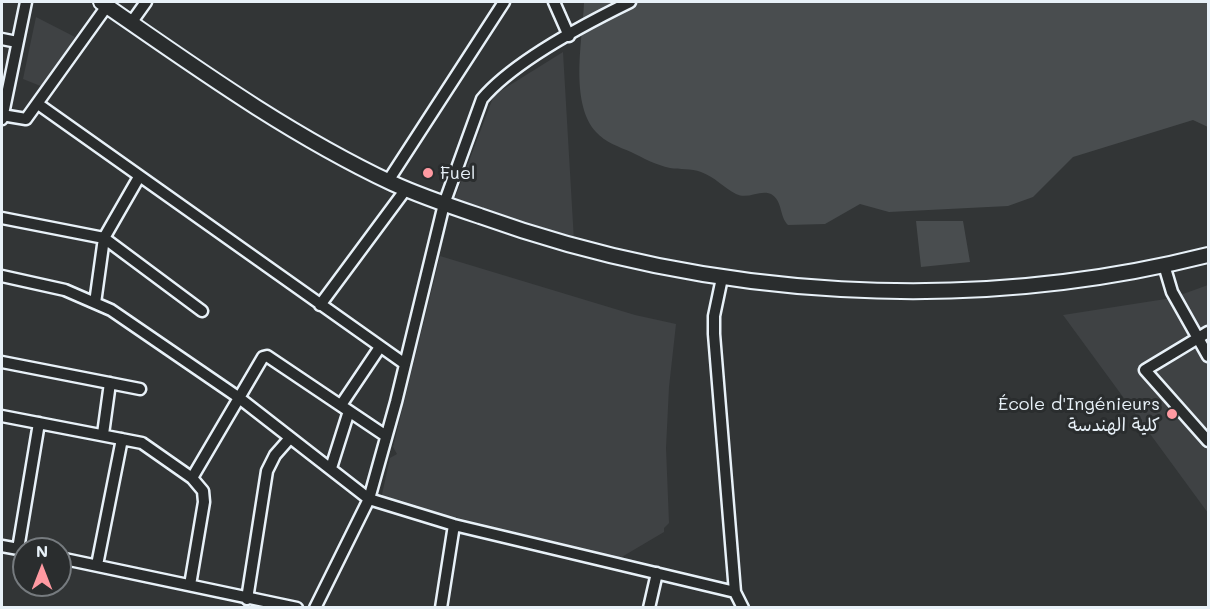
<!DOCTYPE html>
<html>
<head>
<meta charset="utf-8">
<style>
  body { margin:0 }
  #map { position:relative; width:1210px; height:609px; overflow:hidden; background:#323536; font-family:Mali,sans-serif }
  canvas { display:block }
  .frame { position:absolute; inset:0; border:3px solid #e8f1f8; pointer-events:none }
  .north { position:absolute; left:12px; top:537px; width:60px; height:60px; box-sizing:border-box; background:#2a2d2e; border:2px solid #767b7f; border-radius:50%; rotate:0deg; font-size:16px; font-weight:700; line-height:24px; text-align:center; color:#e8f1f8 }
  .north::after { content:''; display:block; margin:auto; width:21px; height:27px; background:#ff9aa2; clip-path:polygon(50% 0,100% 100%,50% 72%,0 100%) }
</style>
</head>
<body>
<div id="map">
<canvas width="1210" height="609"></canvas>
<div class="frame"></div>
<div class="north">N</div>
</div>
<script>
const context = document.querySelector('canvas').getContext('2d');
context.lineJoin = 'round';
function fillPath(path, color) { context.fillStyle = color; context.fill(path, 'evenodd'); }
function strokePath(path, color, width, dash) { context.strokeStyle = color; context.lineWidth = width; context.lineCap = dash ? 'butt' : 'round'; context.setLineDash(dash || []); context.stroke(path); }
function write(font, color, halo, rows, align = 'center') {
  context.font = font + ' Mali,"Playpen Sans Arabic",sans-serif'; context.lineWidth = 6; context.setLineDash([]); context.textBaseline = 'middle'; context.strokeStyle = halo; context.fillStyle = color; for (const [text, x, y, turn = 0] of rows) {
    context.save(); context.translate(x, y); context.rotate((+turn || 0) * Math.PI / 180); context.textAlign = isNaN(turn) ? turn : align; if (halo) context.strokeText(text, 0, 0); context.fillText(text, 0, 0); context.restore();
  }
}
fillPath(new Path2D(`
  M 36,17 L 75,37 L 43,87 L 23,79 Z
  M 563,52 L 574,241 L 455,198 L 494,95 Z
  M 440,256 L 635,315 L 676,324 L 669,387 L 666,448 L 669,523 L 664,528 L 664,532 L 620,558 L 381,499 L 390,458 L 397,454 L 393,447 Z
  M 1208,285 L 1208,513 L 1063,315 L 1172,298 Z`), '#3f4244');
fillPath(new Path2D(`
  M 584,2 L 1208,2 L 1208,127 L 1193,120 L 1073,157 L 1033,197 L 1008,206 L 889,212 L 860,204 L 825,224 L 788,225 C 779,216 783,201 771,194 C 760,189 748,200 736,194 C 724,188 715,177 701,172 C 691,168 680,170 670,168 C 656,165 643,158 631,152 C 619,147 605,142 596,132 C 569,102 583,38 584,2 Z
  M 916,221 L 963,221 L 970,262 L 921,267 Z`), '#494d4f');
const minor = new Path2D(`
  M 554,2 L 569,36
  M 131,23 L 146,2
  M 2,39 L 17,42
  M 38,104 L 405,364
  M 2,115 L 26,119 L 107,6
  M 2,119 L 26,2
  M 388,181 L 504,2
  M 2,218 L 104,238 L 202,311
  M 1164,265 L 1172,292 L 1208,356
  M 2,276 L 65,290 L 111,310 L 238,397 L 369,499 L 454,525 L 735,592
  M 722,278 L 714,316 L 714,334 L 735,592 L 743,608
  M 95,303 L 104,238 L 139,177
  M 320,305 L 406,189
  M 1208,332 L 1145,370 L 1208,441
  M 2,362 L 140,389
  M 341,405 L 380,347
  M 2,416 L 142,443 L 192,478 L 203,491 L 204,502 L 190,585
  M 103,434 L 110,383
  M 331,468 L 349,411
  M 192,478 L 263,357 L 267,356 L 386,436
  M 2,546 L 24,550
  M 18,549 L 39,423
  M 60,558 L 297,608
  M 97,565 L 122,439
  M 247,599 L 267,471 L 275,455 L 290,438
  M 315,608 L 369,499 L 396,402 L 444,204 L 482,99 C 514,61 585,24 630,2
  M 441,608 L 454,525
  M 649,608 L 657,573`);
const major = new Path2D(`
  M 101,2 C 195,67 288,134 392,183 C 420,196 450,206 480,216 C 710,299 970,315 1208,255`);
strokePath(minor, '#e8f1f8', 15);
strokePath(major, '#e8f1f8', 18);
strokePath(minor, '#2a2d2e', 10);
strokePath(major, '#2a2d2e', 14);
for (const [x, y, r, color] of [
  [428,173,6,"#ff9aa2"],
  [1172,414,6,"#ff9aa2"]
]) { const dot = new Path2D(); dot.arc(x, y, r, 0, 2 * Math.PI); context.fillStyle = color; context.fill(dot); strokePath(dot, '#2a2d2e', 2); }
write('18px', '#e8f1f8', '#2a2d2e', [
  ["Fuel",440,173],
  ["École d'Ingénieurs",1160,404,"right"],
  ["كلية الهندسة",1160,425,"right"]
], 'left');
</script>
</body>
</html>
